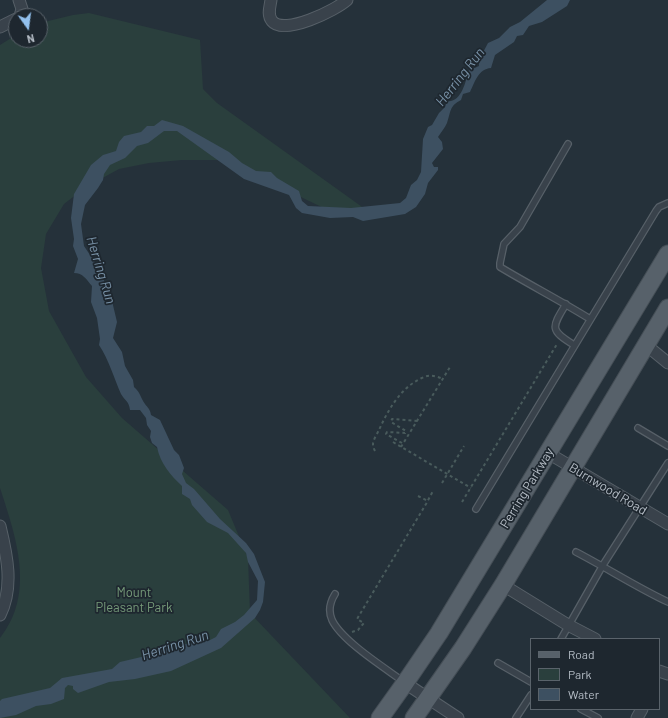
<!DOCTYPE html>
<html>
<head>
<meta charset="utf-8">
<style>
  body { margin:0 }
  #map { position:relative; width:668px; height:718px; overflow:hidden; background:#25313a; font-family:Barlow,sans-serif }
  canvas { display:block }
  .legend { position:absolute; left:530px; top:638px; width:130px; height:72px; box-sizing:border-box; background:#1e272f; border:1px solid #5a636b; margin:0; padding:5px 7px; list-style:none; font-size:12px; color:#b5bdc6 }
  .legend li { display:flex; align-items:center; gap:8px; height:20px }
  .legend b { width:20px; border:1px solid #5a636b }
  .north { position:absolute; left:8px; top:8px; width:40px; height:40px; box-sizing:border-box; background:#1e272f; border:1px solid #5a636b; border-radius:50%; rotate:166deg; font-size:11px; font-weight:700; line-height:16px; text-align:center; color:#b5bdc6 }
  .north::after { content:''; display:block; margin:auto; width:14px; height:18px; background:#92c0ed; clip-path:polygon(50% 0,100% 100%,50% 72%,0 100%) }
</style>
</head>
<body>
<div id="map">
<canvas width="668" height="718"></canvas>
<ul class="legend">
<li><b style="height:5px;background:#57616a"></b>Road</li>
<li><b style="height:11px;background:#2a3f3d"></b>Park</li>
<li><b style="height:11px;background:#3d5061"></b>Water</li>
</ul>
<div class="north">N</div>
</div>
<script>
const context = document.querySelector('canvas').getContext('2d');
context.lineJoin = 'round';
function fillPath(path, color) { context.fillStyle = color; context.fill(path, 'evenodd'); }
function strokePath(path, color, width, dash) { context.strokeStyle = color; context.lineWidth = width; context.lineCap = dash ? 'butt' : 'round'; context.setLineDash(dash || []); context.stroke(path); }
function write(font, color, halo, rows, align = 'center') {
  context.font = font + ' Barlow,sans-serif'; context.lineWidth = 3.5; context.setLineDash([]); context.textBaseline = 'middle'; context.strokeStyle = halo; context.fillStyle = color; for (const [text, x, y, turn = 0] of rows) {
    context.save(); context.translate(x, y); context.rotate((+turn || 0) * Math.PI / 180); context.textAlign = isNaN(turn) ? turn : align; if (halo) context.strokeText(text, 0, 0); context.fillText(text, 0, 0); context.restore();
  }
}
fillPath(new Path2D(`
  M 89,13 L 200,40 L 203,89 L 217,103 L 365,209 L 334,213 L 224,160 L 182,160 L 149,163 L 119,169 L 86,187 L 64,204 L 46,234 L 41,268 L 49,311 L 86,377 L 122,418 L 228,510 L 248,558 L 250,613 L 350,718 L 0,718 L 0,638 C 36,593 16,537 0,488 L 0,45 L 16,35 L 16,40 L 40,40 L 40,23 L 73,15 Z`), '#2a3f3d');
fillPath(new Path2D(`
  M 547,0 L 570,0 L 567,6 L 542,22 L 529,26 L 523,35 L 517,36 L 514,42 L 495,55 L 491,68 C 478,69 475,82 470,92 L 463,94 L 461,100 C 449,106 451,112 447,123 C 445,128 441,132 438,137 L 442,142 L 443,149 L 432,163 L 434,167 L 438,167 L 438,170 L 428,183 L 425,194 L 416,207 L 405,214 L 363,221 L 353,217 L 330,218 L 302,213 L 296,208 L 289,195 L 244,179 L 177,131 L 164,131 L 148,143 L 137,146 L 125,158 L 110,165 L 104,174 L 103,180 L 98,188 L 85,205 L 81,224 L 84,246 L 96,264 L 96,271 L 103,278 L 112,301 L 117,322 L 113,338 L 122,352 L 125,366 L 133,380 L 134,387 C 141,393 140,397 145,404 C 148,408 150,409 151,415 L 160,420 L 174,450 L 179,455 L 184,468 L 182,474 L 186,483 L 194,489 L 220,519 L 246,543 L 254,554 L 265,582 L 263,602 L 260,610 L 255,618 L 221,648 L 171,671 L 135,679 L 109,682 L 78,693 L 73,689 L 73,686 L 68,685 L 65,688 L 64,699 L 51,704 L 36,706 L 16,715 L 0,718 L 0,701 L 2,699 L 50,688 L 62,678 L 112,669 L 120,662 L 154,654 L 167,647 L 210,640 L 216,637 L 221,629 L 235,622 L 244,615 L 257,600 L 258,581 L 248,562 L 246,553 L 228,533 L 207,522 L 192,505 L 190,499 L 182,494 L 182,486 C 171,476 160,463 157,447 L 152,443 L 150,437 L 151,431 L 147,425 L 146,418 L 140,410 L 130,410 C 129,401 125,401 121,394 C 114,378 109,360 99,345 L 100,339 L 97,318 L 91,302 L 92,286 C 86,279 83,273 74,273 L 78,259 L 73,246 L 74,239 L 71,218 L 74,194 L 91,165 L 103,155 L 116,151 L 119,142 L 124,136 L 141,132 L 147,126 L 154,126 L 162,120 L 183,126 L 229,152 L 242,163 L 256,171 L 271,172 L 277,178 L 299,191 L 302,201 L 308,206 L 351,208 L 400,203 L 406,198 L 411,185 L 417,180 L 421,172 L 423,139 L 428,127 L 432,125 L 439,113 L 445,107 L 447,101 C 461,103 466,82 468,71 L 479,66 L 479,60 L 488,43 L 499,38 L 510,27 L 520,22 Z`), '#3d5061');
const service = new Path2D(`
  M 568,144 L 520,227 L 504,244 L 500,263 L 500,267 C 530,285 561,301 590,319
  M 566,304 C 552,327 549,330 574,345
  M 638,428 L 668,446
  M 476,509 L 656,211 L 659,207 L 668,203
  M 576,552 C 607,568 636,587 668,602
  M 335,594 C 330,602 328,611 332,620 C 342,641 385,668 404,682
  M 561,639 L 603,565 L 668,463
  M 498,663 L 531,682
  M 581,709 L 598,718
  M 516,718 L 531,695`);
const minor = new Path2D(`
  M 19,0 L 22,9 L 20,16
  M 271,0 C 270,7 267,15 272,21 C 284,36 336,10 347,0
  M 0,27 L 16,19
  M 646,345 L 668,363
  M 548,453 L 668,524
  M 0,526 C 7,555 14,587 0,615
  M 503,585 L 568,625 L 595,639
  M 659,671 L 668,674
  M 405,683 L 458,718
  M 637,718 L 642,709`);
const primary = new Path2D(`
  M 380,718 L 405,683 L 439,633 L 668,254
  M 414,718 L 463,648 L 503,585 L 668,308`);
strokePath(service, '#576068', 8);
strokePath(minor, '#576068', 13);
strokePath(primary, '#454e56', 19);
strokePath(new Path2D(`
  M 393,442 L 471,488
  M 402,443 L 386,434 L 387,432 L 405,433 L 406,431 L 391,422 L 392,419 L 417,421
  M 401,447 L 450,367
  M 375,451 C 374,449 373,447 373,444 C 373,440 377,434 379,430 C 388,410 401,387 422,378 C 429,374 436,376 443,379
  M 442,483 L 464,446
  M 418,496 L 428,501
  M 462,502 L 557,344
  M 352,632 L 358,630 L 364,623 L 357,619 L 426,504 L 433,491`), '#495b5c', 2, [3, 3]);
strokePath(service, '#39424b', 5.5);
strokePath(minor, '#39424b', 11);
strokePath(primary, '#57616a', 17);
write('13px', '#b5bdc6', '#1e272f', [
  ["Perring Parkway",527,488,-59],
  ["Burnwood Road",608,489,31]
]);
write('13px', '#759a79', '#1e272f', [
  ["Mount",134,593],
  ["Pleasant Park",134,608]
]);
write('italic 14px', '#7891a6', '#1e272f', [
  ["Herring Run",460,77,-52],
  ["Herring Run",101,270,73],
  ["Herring Run",175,645,-18]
]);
</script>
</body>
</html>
